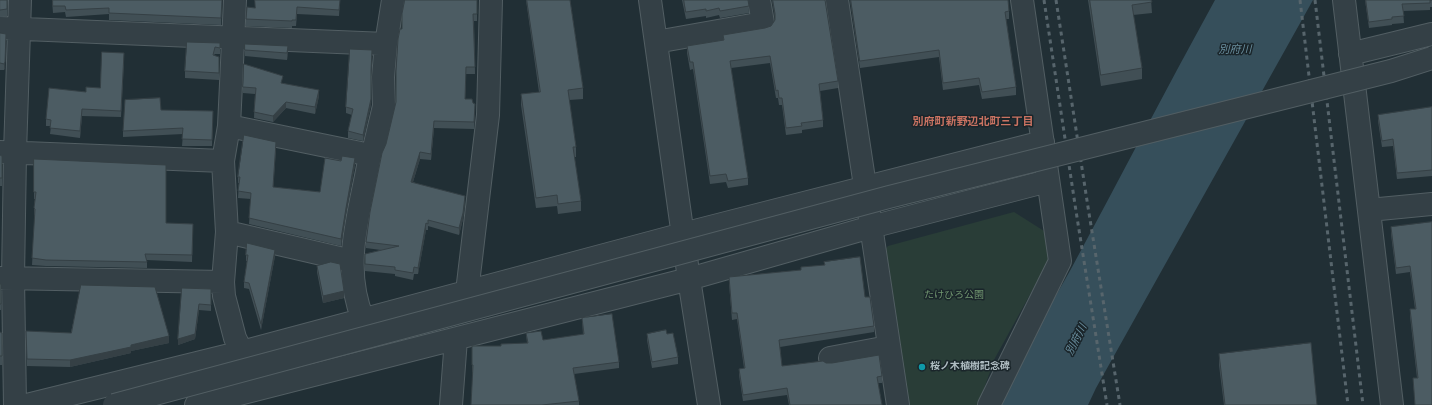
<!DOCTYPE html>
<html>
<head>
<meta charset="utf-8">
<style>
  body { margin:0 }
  canvas { display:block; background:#212f35 }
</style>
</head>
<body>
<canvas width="1432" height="405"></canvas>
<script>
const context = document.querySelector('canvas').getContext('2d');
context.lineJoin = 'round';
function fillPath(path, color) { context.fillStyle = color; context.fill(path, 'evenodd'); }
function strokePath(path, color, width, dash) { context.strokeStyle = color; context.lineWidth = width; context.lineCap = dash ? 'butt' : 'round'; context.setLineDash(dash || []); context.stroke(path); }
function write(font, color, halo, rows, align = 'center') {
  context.font = font + ' "Source Sans 3","Noto Sans JP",sans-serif'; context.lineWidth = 3; context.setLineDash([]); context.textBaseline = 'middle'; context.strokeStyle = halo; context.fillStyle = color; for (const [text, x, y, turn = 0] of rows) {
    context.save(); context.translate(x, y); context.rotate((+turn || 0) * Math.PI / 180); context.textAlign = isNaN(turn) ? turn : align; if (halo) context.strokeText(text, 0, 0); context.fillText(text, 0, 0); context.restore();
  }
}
fillPath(new Path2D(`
  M 1014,212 L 1044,231 L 1049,260 L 995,358 L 978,405 L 904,405 L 881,254 L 888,246 Z`), '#293d37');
fillPath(new Path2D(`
  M 1215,0 L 1313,0 L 1096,388 L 1088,405 L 998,405 C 1018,358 1046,314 1071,269 C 1119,180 1166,89 1215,0 Z`), '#364f5b');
const minor = new Path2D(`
  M 235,0 L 229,126 L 223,161 L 227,232 L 223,282 L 224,296 L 235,338 L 242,352
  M 650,0 L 689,279 L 709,405
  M 837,0 L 898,405
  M 1344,0 L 1392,405
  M 0,28 L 386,44
  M 656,42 L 763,23 L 759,0
  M 1350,54 L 1432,34
  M 229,126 L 370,155
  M 0,152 L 223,161
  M 1369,210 L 1432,204
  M 227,232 L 352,261
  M 0,278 L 223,282
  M 467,292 L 488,115 L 491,0
  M 363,319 C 340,264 361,210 370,155 L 374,148 L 384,106 L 383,77 L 386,44 L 393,0
  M 830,358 L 888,347
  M 15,405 L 13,278 L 15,153 L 20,0
  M 27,405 L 242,352 L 683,234 L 1043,142
  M 196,405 L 689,279 L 871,227 L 1048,181
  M 451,405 L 456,339
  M 989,405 L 1060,261 L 1022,0`);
strokePath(minor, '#525e63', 24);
strokePath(minor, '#344046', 22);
strokePath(new Path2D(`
  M 1044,0 L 1076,211 L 1107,405
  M 1056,0 L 1088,207 L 1120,405
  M 1300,0 L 1348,405
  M 1315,0 L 1363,405`), '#57656c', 3, [4, 4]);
const minorBridge = new Path2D(`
  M 114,405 L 889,197 L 1391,71 L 1432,58`);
strokePath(minorBridge, '#525e63', 24, []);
strokePath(minorBridge, '#344046', 22);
fillPath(new Path2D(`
  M 0,0 L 8,0 L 7,16 L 0,17 Z
  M 52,0 L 222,0 L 221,25 L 109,20 L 109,14 L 66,17 L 65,12 L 53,13 Z
  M 255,0 L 340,0 L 339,16 L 297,14 L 296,26 L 292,26 L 292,28 L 246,26 L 246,19 L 255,8 Z
  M 477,0 L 477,21 L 474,21 L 475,74 L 466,74 L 465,99 L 473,103 L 475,110 L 474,129 L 434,128 L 431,160 L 420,159 L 413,182 L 465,203 L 463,219 L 459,235 L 428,226 L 428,230 L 426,230 L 418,274 L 414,274 L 413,280 L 395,276 L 395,274 L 365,271 L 365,254 L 381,250 L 366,248 L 366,242 L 386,144 L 396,103 L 402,29 Z
  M 526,0 L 570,0 L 583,88 L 583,99 L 569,100 L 576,147 L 576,157 L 574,157 L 581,201 L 581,211 L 558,214 L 557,206 L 536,208 L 521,105 L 521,94 L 539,92 Z
  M 682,0 L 748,0 L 749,13 L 720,18 L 719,15 L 706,18 L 706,16 L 686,19 Z
  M 772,0 L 825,0 L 838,81 L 838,88 L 820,91 L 823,120 L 823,127 L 802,130 L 802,133 L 786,135 L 782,105 L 779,105 L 778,98 L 776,98 L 770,63 L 731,68 L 748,178 L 748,185 L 728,188 L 726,182 L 710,184 L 693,69 L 690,70 L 687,53 L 687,46 L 723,40 L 723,35 L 765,28 L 771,26 L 775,20 L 775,18 Z
  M 850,0 L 1008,0 L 1009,11 L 1009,19 L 1006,19 L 1016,87 L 1016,95 L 982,99 L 979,85 L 943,90 L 939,57 L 860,68 Z
  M 1088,0 L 1151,0 L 1152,13 L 1133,15 L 1142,68 L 1142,79 L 1101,86 Z
  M 1365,0 L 1432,0 L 1432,7 L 1430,7 L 1430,10 L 1403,11 L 1404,23 L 1392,24 L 1392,25 L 1369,28 Z
  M 0,33 L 5,68 L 4,70 L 0,70 Z
  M 220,43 L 220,54 L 215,54 L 214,55 L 219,63 L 219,80 L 185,78 L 185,71 Z
  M 245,50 L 288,52 L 287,60 L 245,56 Z
  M 372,56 L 371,76 L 371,105 L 363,141 L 348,138 L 348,131 L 352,115 L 346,113 L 346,107 Z
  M 124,60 L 121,117 L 82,116 L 80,138 L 50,134 L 51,126 L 46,126 L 46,119 L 86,92 L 100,88 Z
  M 283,83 L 319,96 L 315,114 L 286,108 L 273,122 L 254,118 L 255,94 L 243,93 L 243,87 Z
  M 1432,107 L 1432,176 L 1397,179 L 1393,146 L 1382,147 L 1378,121 L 1378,115 Z
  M 161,110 L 213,111 L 212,146 L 182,146 L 183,134 L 123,137 L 123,131 Z
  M 276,148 L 273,187 L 320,192 L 355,165 L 346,214 L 341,246 L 249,224 L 251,199 L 238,198 L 239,183 L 238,183 L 238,177 Z
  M 0,155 L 2,156 L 2,186 L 0,186 Z
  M 34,159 L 166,223 L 193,224 L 192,262 L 147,260 L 147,268 L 46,266 L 32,265 L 35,215 L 34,215 L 34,208 L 35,199 L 34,199 Z
  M 1432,222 L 1432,405 L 1415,405 L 1413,378 L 1417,378 L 1410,316 L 1410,309 L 1415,309 L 1410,272 L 1396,274 L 1391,234 L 1391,227 Z
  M 246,255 L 275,256 L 261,330 L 249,289 L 244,288 L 244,282 L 247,261 L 246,261 Z
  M 824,262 L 865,297 L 874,326 L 874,332 L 780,347 L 782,366 L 826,363 L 882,376 L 882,383 L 878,383 L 882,405 L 789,405 L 787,395 L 743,401 L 739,375 L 739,369 L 744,368 L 737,319 L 732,320 L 729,283 L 729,277 L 801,270 L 824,265 Z
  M 317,266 L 344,298 L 323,303 L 317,272 Z
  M 0,284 L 1,284 L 1,310 L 0,310 Z
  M 182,288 L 211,289 L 211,311 L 199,310 L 195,339 L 178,345 Z
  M 582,318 L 619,362 L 619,368 L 574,374 L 579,401 L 579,405 L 471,405 L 473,372 L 472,372 L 472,346 L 501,346 L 527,343 L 526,333 L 543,340 L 583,335 Z
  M 26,331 L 169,343 L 131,351 L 131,353 L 70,367 L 27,366 Z
  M 0,332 L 2,333 L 2,365 L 0,365 Z
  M 647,334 L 667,334 L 678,357 L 678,364 L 652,368 L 647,340 Z
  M 1219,354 L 1317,405 L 1224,405 L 1219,365 Z`), '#414f55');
fillPath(new Path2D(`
  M 6,34 L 5,68 L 4,70 L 4,64 Z
  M 288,46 L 288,52 L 287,60 L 287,53 Z
  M 319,90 L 319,96 L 315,114 L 315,107 Z
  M 371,99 L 371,105 L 363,141 L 363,135 Z
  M 286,102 L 286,108 L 273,122 L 273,116 Z
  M 475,104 L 475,110 L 474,129 L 474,122 Z
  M 82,109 L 82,116 L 80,138 L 80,131 Z
  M 434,121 L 434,128 L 431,160 L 431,154 Z
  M 276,142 L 276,148 L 273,193 L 273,187 Z
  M 420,152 L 420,159 L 411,188 L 411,182 Z
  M 355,158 L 355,165 L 346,214 L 341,246 L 341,239 L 346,208 Z
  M 465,196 L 465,203 L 463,219 L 459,235 L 459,228 Z
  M 426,223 L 426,230 L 418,274 L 418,268 Z
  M 275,250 L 275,256 L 261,330 L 261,324 Z
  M 344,291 L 344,298 L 323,303 L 323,296 Z
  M 199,304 L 199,310 L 195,339 L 178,345 L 178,339 Z
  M 169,336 L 169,343 L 131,351 L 131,353 L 70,367 L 70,360 L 131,345 Z`), '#354045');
const building = new Path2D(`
  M 0,0 L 7,0 L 7,9 L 0,10 Z
  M 53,0 L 222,0 L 221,18 L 109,13 L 109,8 L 66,10 L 65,6 L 53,6 Z
  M 255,0 L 340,0 L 339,10 L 297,7 L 296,20 L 292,20 L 292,21 L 246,19 L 247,7 L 255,8 Z
  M 405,0 L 477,0 L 477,14 L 473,14 L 475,67 L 466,67 L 465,99 L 472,99 L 473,103 L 475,104 L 474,122 L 434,121 L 431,154 L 420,152 L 411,182 L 465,196 L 463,213 L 459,228 L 428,220 L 428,224 L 426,223 L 418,268 L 414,267 L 413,273 L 395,270 L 395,267 L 365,264 L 365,254 L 399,246 L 366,242 L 370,212 L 382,153 L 386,144 L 396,102 L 396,71 L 398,39 L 400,29 L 402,29 L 402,14 Z
  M 527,0 L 570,0 L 583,88 L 568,90 L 576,147 L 573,147 L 581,201 L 558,204 L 557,195 L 536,198 L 521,94 L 540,92 Z
  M 684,0 L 748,0 L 749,6 L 720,11 L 719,8 L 706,11 L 706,9 L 686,12 Z
  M 773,0 L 825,0 L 838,81 L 819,84 L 823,120 L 801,123 L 802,126 L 786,128 L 782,98 L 779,98 L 778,90 L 776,91 L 770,56 L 730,61 L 748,178 L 728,181 L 726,174 L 710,176 L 693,62 L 690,62 L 687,46 L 724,40 L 723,35 L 765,28 L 771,26 L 775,20 L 775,14 Z
  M 851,0 L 1008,0 L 1009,11 L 1005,12 L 1016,87 L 982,92 L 979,78 L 943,83 L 939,50 L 860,61 Z
  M 1090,0 L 1151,0 L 1152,2 L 1132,5 L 1142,68 L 1101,75 Z
  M 1366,0 L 1432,0 L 1430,0 L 1430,3 L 1402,4 L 1404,16 L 1392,17 L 1392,19 L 1369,22 Z
  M 0,33 L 6,34 L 5,62 L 4,64 L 0,63 Z
  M 187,42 L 220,43 L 220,48 L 215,47 L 213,55 L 219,57 L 219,73 L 185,71 Z
  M 245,44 L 288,46 L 287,53 L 245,50 Z
  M 350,49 L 372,50 L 371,71 L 371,99 L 363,135 L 348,131 L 353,109 L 346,107 Z
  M 102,52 L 124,53 L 121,111 L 82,109 L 80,131 L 50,128 L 51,120 L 46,119 L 49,88 L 86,92 L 86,87 L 100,88 Z
  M 244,64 L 283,76 L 281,83 L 319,90 L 315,107 L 286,102 L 273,116 L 254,112 L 256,88 L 243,87 Z
  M 160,98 L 161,110 L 213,111 L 212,140 L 182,139 L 183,128 L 123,131 L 125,100 Z
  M 1432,107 L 1432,170 L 1397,173 L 1393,139 L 1382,141 L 1378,115 Z
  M 244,135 L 276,142 L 273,187 L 320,192 L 325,158 L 341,161 L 342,156 L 355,158 L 346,208 L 341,239 L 249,218 L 251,193 L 238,191 L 240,177 L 238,177 Z
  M 0,155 L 2,156 L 2,178 L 0,178 Z
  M 34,159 L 166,165 L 166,223 L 193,224 L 192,255 L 145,254 L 147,262 L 46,260 L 32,258 L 35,209 L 34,208 L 36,192 L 34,192 Z
  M 1432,222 L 1432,405 L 1415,405 L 1413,378 L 1418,378 L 1410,309 L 1416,309 L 1410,266 L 1396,268 L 1391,227 Z
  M 247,243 L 275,250 L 261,324 L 249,283 L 244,282 L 248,255 L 246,255 Z
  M 860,257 L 865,297 L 870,297 L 874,326 L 779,340 L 782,366 L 823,361 L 826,363 L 832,363 L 879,355 L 882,376 L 877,377 L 882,405 L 790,405 L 787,388 L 743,395 L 739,369 L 745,368 L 737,313 L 732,313 L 729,277 L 801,270 L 801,267 L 825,265 L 824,262 Z
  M 331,262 L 340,264 L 344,291 L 323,296 L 317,266 Z
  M 0,284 L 1,284 L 1,304 L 0,304 Z
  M 81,285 L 155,287 L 169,336 L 131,345 L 131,347 L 70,360 L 27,359 L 26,331 L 71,333 Z
  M 182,288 L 211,289 L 211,305 L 199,304 L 195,334 L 178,339 Z
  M 612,314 L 619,362 L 573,368 L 579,401 L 542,405 L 471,405 L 473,365 L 472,365 L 472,346 L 501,346 L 501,344 L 528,343 L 526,333 L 541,331 L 543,340 L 584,334 L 582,318 Z
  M 666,330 L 667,334 L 673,333 L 678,357 L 652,362 L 647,334 Z
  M 0,332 L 2,333 L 2,356 L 0,356 Z
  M 1311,343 L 1317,405 L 1225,405 L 1219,354 Z`);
fillPath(building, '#4c5c63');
strokePath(building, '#354045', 1);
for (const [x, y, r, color] of [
  [922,367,4,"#0f9aa8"]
]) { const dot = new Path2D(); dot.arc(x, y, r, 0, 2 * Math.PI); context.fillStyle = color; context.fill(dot); strokePath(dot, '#1a252a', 1.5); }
write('10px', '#719670', '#1a252a', [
  ["たけひろ公園",954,296]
]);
write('bold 10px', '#afbcc2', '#1a252a', [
  ["桜ノ木植樹記念碑",930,367]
], 'left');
write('italic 11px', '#6a8f9f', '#1a252a', [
  ["別府川",1235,51],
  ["別府川",1077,340,-63]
]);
write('bold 11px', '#ca7362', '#1a252a', [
  ["別府町新野辺北町三丁目",973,123]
]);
</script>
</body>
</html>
